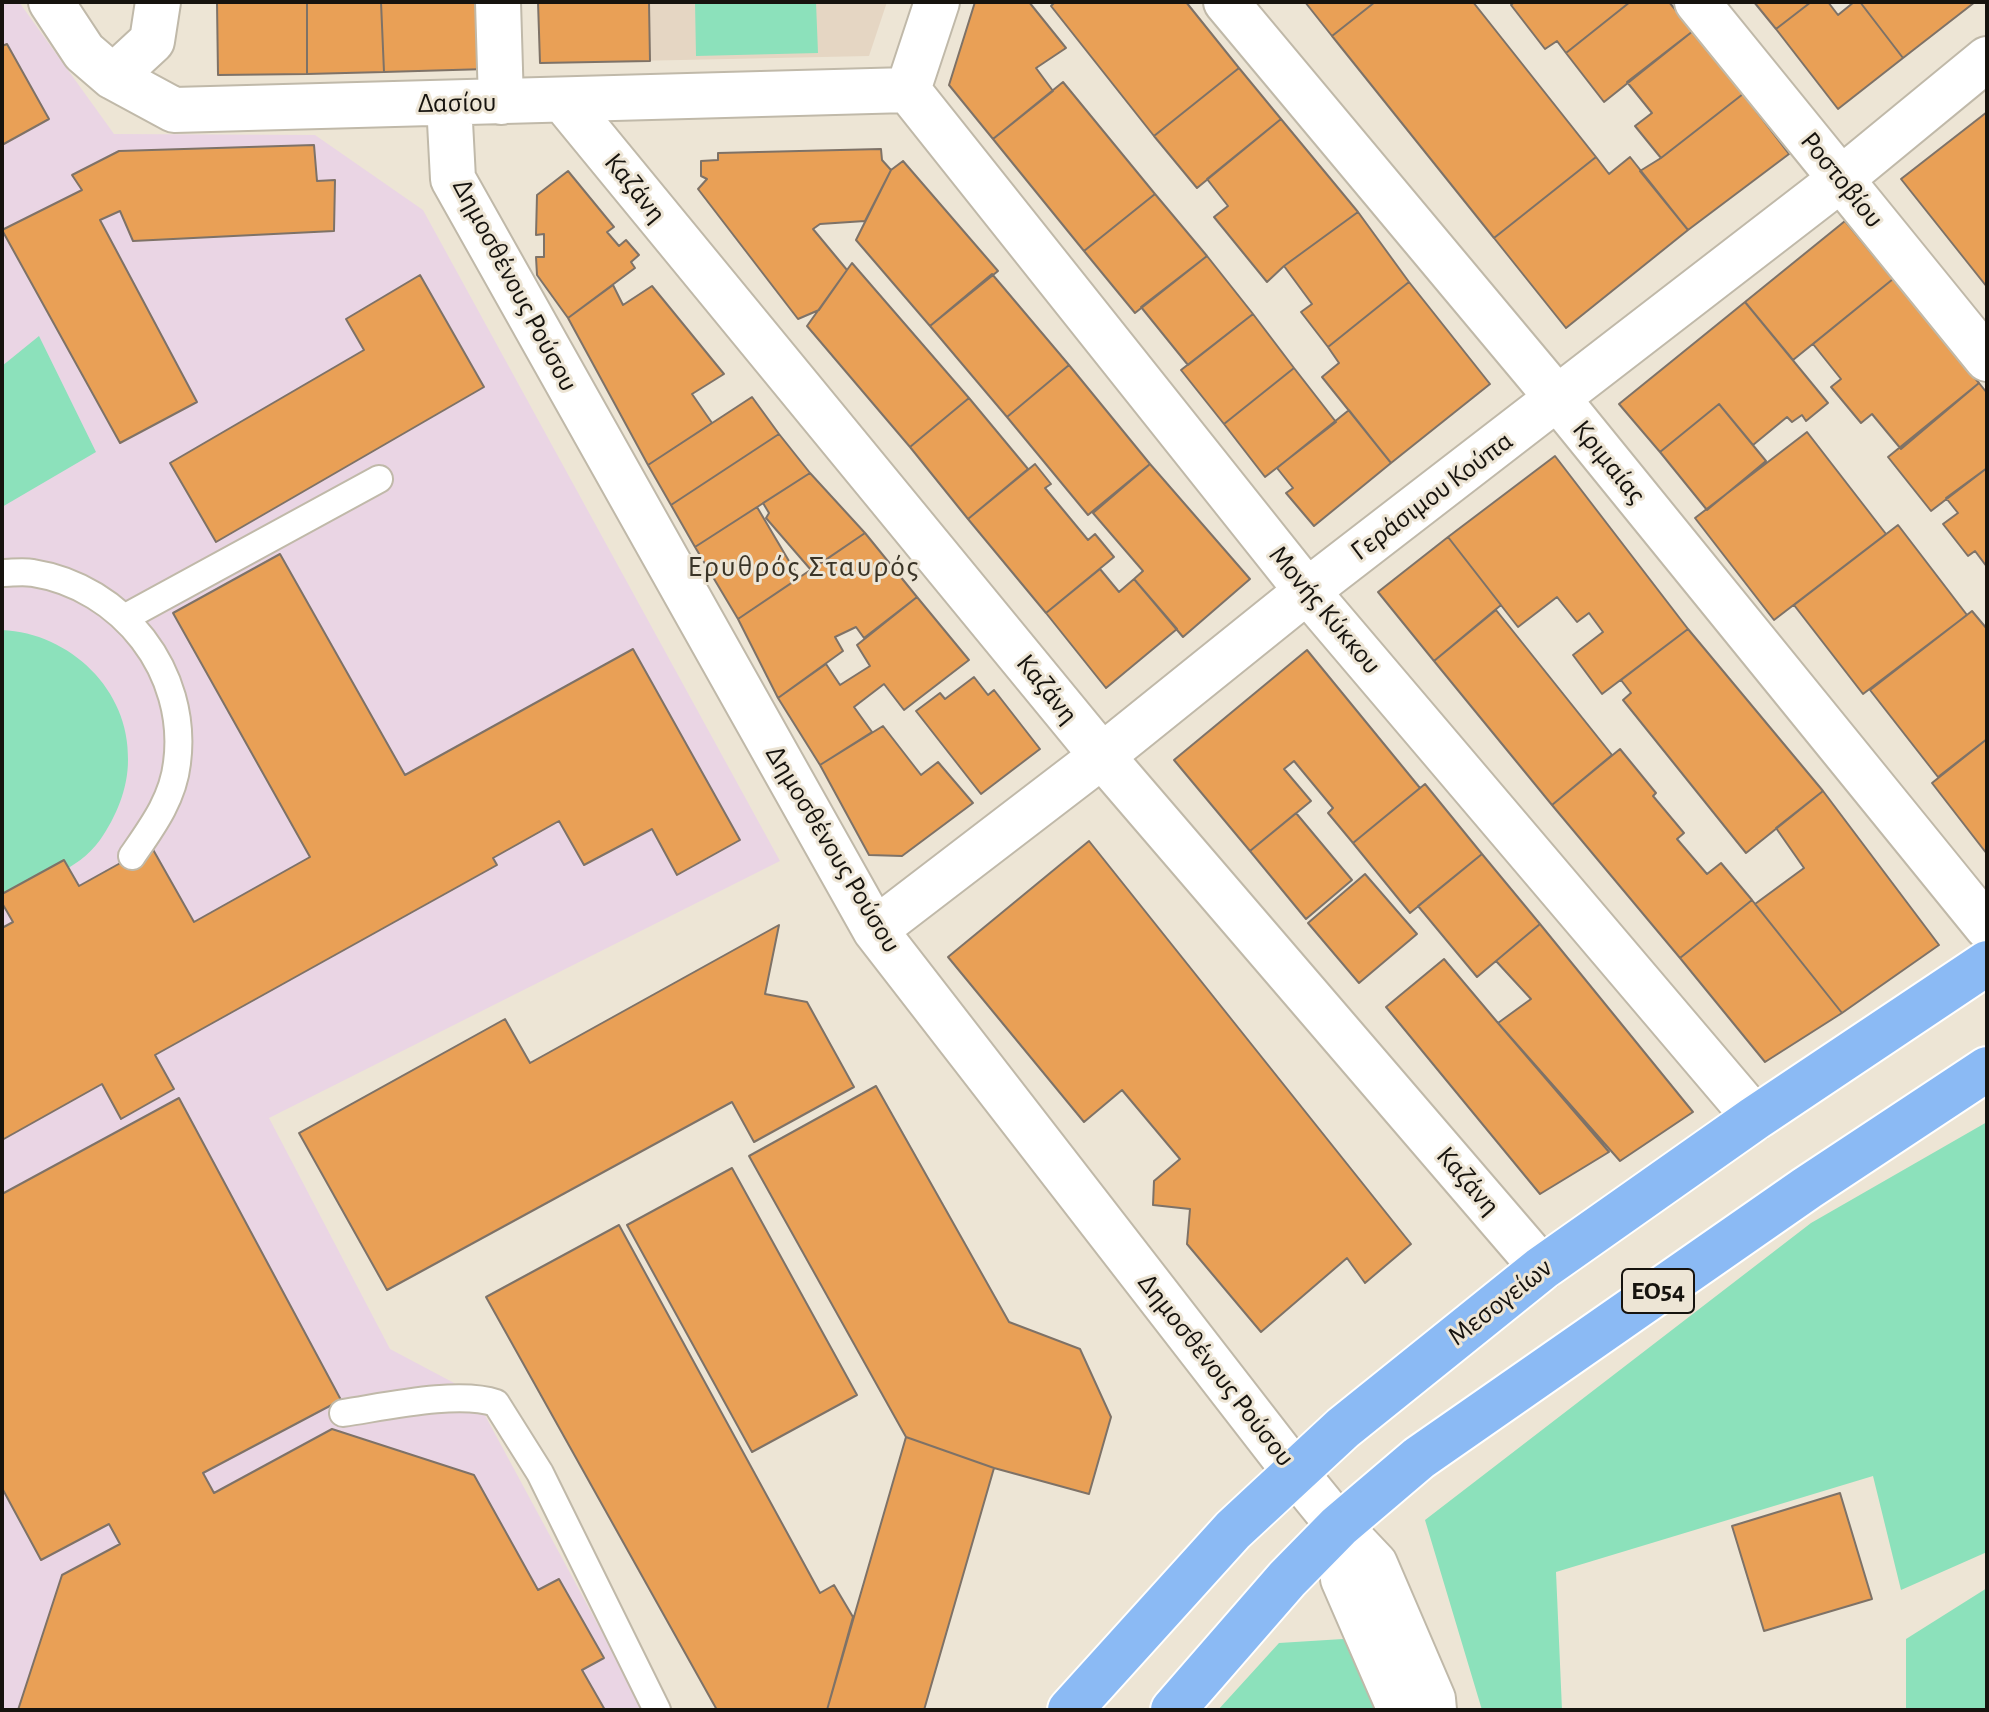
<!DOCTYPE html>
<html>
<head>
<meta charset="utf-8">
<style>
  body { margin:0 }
  #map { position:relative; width:1989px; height:1712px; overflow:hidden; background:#ede5d5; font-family:"Alegreya Sans",sans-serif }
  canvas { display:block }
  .frame { position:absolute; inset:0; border:4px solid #16130e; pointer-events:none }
</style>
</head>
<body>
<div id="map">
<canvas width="1989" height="1712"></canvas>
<div class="frame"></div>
</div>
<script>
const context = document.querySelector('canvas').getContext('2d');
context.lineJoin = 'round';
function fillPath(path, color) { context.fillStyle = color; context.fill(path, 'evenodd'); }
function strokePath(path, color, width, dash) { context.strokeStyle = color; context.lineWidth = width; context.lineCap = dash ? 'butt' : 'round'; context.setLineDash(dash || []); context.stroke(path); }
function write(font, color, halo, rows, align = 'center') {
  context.font = font + ' "Alegreya Sans",sans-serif'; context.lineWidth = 6; context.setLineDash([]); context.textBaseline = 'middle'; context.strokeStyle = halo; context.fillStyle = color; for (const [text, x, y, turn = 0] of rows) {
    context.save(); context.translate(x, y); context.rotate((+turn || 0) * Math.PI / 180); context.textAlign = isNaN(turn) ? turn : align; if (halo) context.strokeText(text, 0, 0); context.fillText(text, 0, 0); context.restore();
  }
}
fillPath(new Path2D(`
  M 538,2 L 887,2 L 869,56 L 540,63 Z`), '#e5d6c3');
fillPath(new Path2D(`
  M 2,2 L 19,2 L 114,134 L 315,135 L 423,210 L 780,861 L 269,1118 L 390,1349 L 473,1393 L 644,1710 L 2,1710 Z`), '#ead5e4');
fillPath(new Path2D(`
  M 695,2 L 816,2 L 818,53 L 696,56 Z
  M 39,336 L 96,452 L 2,507 L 2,366 Z
  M 2,630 C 70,633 130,690 128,760 C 128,789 116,817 100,840 C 78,871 35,884 2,898 Z
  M 1987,1122 L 1987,1552 L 1901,1590 L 1873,1476 L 1556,1572 L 1562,1710 L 1482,1710 L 1425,1520 L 1811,1223 Z
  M 1987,1588 L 1987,1710 L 1906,1710 L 1906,1639 Z
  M 1343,1639 L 1380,1677 L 1390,1710 L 1218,1710 L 1279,1643 Z`), '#8ce1bb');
const building = new Path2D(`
  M 217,2 L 307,2 L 307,74 L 218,75 Z
  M 307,2 L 381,2 L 384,72 L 307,74 Z
  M 381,2 L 485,2 L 487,69 L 384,72 Z
  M 538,2 L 649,2 L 650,61 L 540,63 Z
  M 975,2 L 1029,2 L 1066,48 L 1036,68 L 1053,91 L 993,139 L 949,85 Z
  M 1055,2 L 1186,2 L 1239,68 L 1154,136 L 1051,6 Z
  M 1305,2 L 1375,2 L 1332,36 Z
  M 1375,2 L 1473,2 L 1596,157 L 1494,238 L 1332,36 Z
  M 1514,2 L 1630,2 L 1566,53 L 1557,41 L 1545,49 L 1511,5 Z
  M 1630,2 L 1669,2 L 1693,31 L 1604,102 L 1566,53 Z
  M 1754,2 L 1811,2 L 1776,29 Z
  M 1811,2 L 1828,2 L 1838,15 L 1854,2 L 1860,2 L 1903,58 L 1838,109 L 1776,29 Z
  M 1860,2 L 1975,2 L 1903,58 Z
  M 1693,31 L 1743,94 L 1661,158 L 1635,126 L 1652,113 L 1627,82 Z
  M 7,44 L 49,119 L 2,145 L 2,46 Z
  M 1239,68 L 1281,119 L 1197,188 L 1154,136 Z
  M 1063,82 L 1155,194 L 1084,251 L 993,139 Z
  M 1743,94 L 1789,154 L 1688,230 L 1640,171 L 1661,158 Z
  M 1987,112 L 1987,287 L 1901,179 Z
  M 1281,119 L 1358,212 L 1284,266 L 1267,282 L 1214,217 L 1228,206 L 1207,179 Z
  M 314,145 L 317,181 L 335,180 L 334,231 L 133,241 L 120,211 L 100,220 L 197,402 L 120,443 L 2,230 L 82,190 L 72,175 L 119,151 Z
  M 881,149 L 882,160 L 891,170 L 865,221 L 820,224 L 813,229 L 847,270 L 819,310 L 798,319 L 698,189 L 707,179 L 701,176 L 701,161 L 718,160 L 718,153 Z
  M 1596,157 L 1609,174 L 1630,157 L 1688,230 L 1566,328 L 1494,238 Z
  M 903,161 L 998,271 L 930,326 L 856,240 L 891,170 Z
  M 568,171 L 614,227 L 607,232 L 619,246 L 626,240 L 639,255 L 631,262 L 635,268 L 568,318 L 537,275 L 536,257 L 544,257 L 544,234 L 536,235 L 537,195 Z
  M 1155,194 L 1207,256 L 1135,313 L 1084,251 Z
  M 1358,212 L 1409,282 L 1328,347 L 1301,312 L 1312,304 L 1284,266 Z
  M 1845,221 L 1893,279 L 1793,360 L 1745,302 Z
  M 1207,256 L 1253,314 L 1188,365 L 1141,307 Z
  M 852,263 L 969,398 L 910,447 L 807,326 Z
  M 992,274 L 1069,365 L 1007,417 L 930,326 Z
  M 420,275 L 484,387 L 216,542 L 170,463 L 364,350 L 346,319 Z
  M 1893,279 L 1979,383 L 1901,449 L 1872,414 L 1861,423 L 1831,387 L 1841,379 L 1813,344 Z
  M 1409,282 L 1490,384 L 1391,463 L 1322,377 L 1339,363 L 1328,347 Z
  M 613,285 L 623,305 L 652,286 L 724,374 L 692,394 L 712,423 L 648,465 L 568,318 Z
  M 1745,302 L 1828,403 L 1806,421 L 1802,415 L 1792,422 L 1787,417 L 1753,445 L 1719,404 L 1660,452 L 1619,404 Z
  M 1253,314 L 1294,368 L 1224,424 L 1181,370 Z
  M 1069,365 L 1150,464 L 1088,515 L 1007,417 Z
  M 1294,368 L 1336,422 L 1265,477 L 1224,424 Z
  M 1979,383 L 1987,393 L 1987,468 L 1931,511 L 1888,457 Z
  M 752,397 L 779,434 L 671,505 L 648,465 Z
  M 969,398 L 1028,469 L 968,519 L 910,447 Z
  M 1719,404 L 1766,461 L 1707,510 L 1660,452 Z
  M 1349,410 L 1391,463 L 1314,526 L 1286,493 L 1293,488 L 1277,468 Z
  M 1807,432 L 1886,534 L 1774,620 L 1695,518 Z
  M 779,434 L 810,473 L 695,547 L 671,505 Z
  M 1555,456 L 1688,629 L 1602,694 L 1573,655 L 1603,632 L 1589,613 L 1577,622 L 1557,597 L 1518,627 L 1448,537 Z
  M 1035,464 L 1051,484 L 1045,488 L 1088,540 L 1095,534 L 1114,557 L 1046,613 L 968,519 Z
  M 1150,464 L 1250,579 L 1183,637 L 1134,579 L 1143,571 L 1093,513 Z
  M 1987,468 L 1987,567 L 1975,551 L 1968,556 L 1943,524 L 1958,513 L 1946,498 Z
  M 810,473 L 865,533 L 811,570 L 766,518 L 769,513 L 763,503 Z
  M 757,507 L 799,578 L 738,619 L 695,547 Z
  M 1898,525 L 1967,615 L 1863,694 L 1794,605 Z
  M 865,533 L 917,597 L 864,638 L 856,627 L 835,637 L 843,651 L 778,698 L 738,619 Z
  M 1448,537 L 1501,605 L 1434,661 L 1378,592 Z
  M 280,554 L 405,775 L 633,649 L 740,840 L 677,875 L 652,829 L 584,865 L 559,821 L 493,858 L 497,865 L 155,1055 L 174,1089 L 121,1119 L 102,1084 L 2,1140 L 2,928 L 13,922 L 2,903 L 2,894 L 64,860 L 79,886 L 151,846 L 194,922 L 310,857 L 173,613 Z
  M 1100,569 L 1119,592 L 1134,579 L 1177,629 L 1106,688 L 1046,613 Z
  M 917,597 L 969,660 L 904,710 L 884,684 L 854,707 L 872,732 L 820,765 L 778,698 L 826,664 L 840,685 L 870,666 L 857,645 Z
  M 1496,610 L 1612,755 L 1552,805 L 1434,661 Z
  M 1972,611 L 1987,629 L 1987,739 L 1938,777 L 1870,690 Z
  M 1688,629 L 1823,791 L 1746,853 L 1623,700 L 1631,693 L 1621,680 Z
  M 1307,650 L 1420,788 L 1353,843 L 1328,813 L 1333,808 L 1294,761 L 1284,769 L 1311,801 L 1250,851 L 1174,760 Z
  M 974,677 L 988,695 L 994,690 L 1040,749 L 981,794 L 916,711 L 940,693 L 945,699 Z
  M 883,726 L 921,775 L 938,762 L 973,803 L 902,856 L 869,855 L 820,765 Z
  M 1987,739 L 1987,854 L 1932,783 Z
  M 1620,749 L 1656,793 L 1653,796 L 1684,833 L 1677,839 L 1707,874 L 1721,863 L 1752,900 L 1680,958 L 1552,805 Z
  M 1425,784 L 1482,854 L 1410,913 L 1353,843 Z
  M 1823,791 L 1939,945 L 1842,1013 L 1755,904 L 1804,868 L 1776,828 Z
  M 1296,813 L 1352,880 L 1306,919 L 1250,851 Z
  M 1089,841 L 1411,1244 L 1365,1283 L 1347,1258 L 1261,1332 L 1187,1244 L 1190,1209 L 1153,1205 L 1154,1181 L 1180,1159 L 1122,1090 L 1084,1122 L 948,957 Z
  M 1482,854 L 1540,924 L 1477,977 L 1418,906 Z
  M 1365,874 L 1417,934 L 1359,983 L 1308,923 Z
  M 1752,900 L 1842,1013 L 1765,1062 L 1680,958 Z
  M 1540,924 L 1693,1112 L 1620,1161 L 1498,1023 L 1531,999 L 1496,961 Z
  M 779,925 L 765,994 L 807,1002 L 854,1087 L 754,1142 L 732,1102 L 387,1290 L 299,1133 L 505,1019 L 530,1063 Z
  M 1444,959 L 1498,1023 L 1609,1152 L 1540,1194 L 1386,1007 Z
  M 876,1086 L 1009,1322 L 1080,1349 L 1111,1417 L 1089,1494 L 994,1468 L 906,1437 L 749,1156 Z
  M 179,1098 L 341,1400 L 203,1473 L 214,1493 L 332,1429 L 474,1475 L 538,1590 L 559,1579 L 604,1658 L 582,1670 L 605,1710 L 18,1710 L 62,1575 L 120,1544 L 109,1524 L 41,1560 L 2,1488 L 2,1194 Z
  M 732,1168 L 857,1395 L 752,1452 L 627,1225 Z
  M 619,1225 L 820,1593 L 834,1585 L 853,1617 L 827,1710 L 717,1710 L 486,1297 Z
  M 906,1437 L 994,1468 L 924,1710 L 827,1710 Z
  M 1840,1493 L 1872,1599 L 1764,1631 L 1732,1526 Z`);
fillPath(building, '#e9a056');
strokePath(building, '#7e7267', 2);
const lane = new Path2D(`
  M 2,573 C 12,573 23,571 33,573 C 122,587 189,672 177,763 C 173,799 152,827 132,856
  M 126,617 L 379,479
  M 343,1413 C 384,1407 458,1390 496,1403 L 540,1473 L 657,1710`);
const street = new Path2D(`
  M 51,2 L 84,52 L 113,77 L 174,110 L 908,90
  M 498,2 L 501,102
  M 1226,2 L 1558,399 L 1987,927
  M 1697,2 L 1987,359
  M 113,77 L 152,41 L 158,2
  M 908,90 L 1307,591 L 1755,1118
  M 908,90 L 937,2
  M 563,100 L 1102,756 L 1542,1268
  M 449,103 L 453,179 L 875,930 L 1295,1472 L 1339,1526 L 1375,1564 L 1433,1699 L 1434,1710
  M 875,930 L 1102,756 L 1307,591 L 1841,179 L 1987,59
  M 1339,1526 L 1343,1579 L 1400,1710`);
const primary = new Path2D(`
  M 1070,1710 L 1233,1530 L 1343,1428 L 1542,1268 L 1755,1118 L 1987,963
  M 1173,1710 L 1287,1579 L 1339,1526 L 1419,1458 L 1807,1188 L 1987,1069`);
strokePath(lane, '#c0b9a9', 30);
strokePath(street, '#c0b9a9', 48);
strokePath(primary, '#fff', 48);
strokePath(lane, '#fff', 26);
strokePath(street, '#fff', 44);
strokePath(primary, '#8bbaf4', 44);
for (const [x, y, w] of [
  [1658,1291,72]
]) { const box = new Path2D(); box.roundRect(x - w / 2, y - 22, w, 44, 6); context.fillStyle = '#ede5d5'; context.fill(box); strokePath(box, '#16130e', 2); }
write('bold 26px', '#16130e', null, [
  ["ΕΟ54",1658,1291]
]);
write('28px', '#16130e', '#ede5d5', [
  ["Δασίου",457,103,-1],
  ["Ροστοβίου",1842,180,51],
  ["Καζάνη",635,188,51],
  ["Δημοσθένους Ρούσου",515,285,62],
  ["Κριμαίας",1609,462,51],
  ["Γεράσιμου Κούπα",1432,496,-37],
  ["Μονής Κύκκου",1325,610,50],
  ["Καζάνη",1047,689,51],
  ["Δημοσθένους Ρούσου",833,849,59],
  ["Καζάνη",1468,1181,49],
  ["Μεσογείων",1500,1302,-38],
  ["Δημοσθένους Ρούσου",1216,1370,52]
]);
context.letterSpacing = '2px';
write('30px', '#3a3427', '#ede5d5', [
  ["Ερυθρός Σταυρός",804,567]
]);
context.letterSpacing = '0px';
</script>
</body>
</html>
